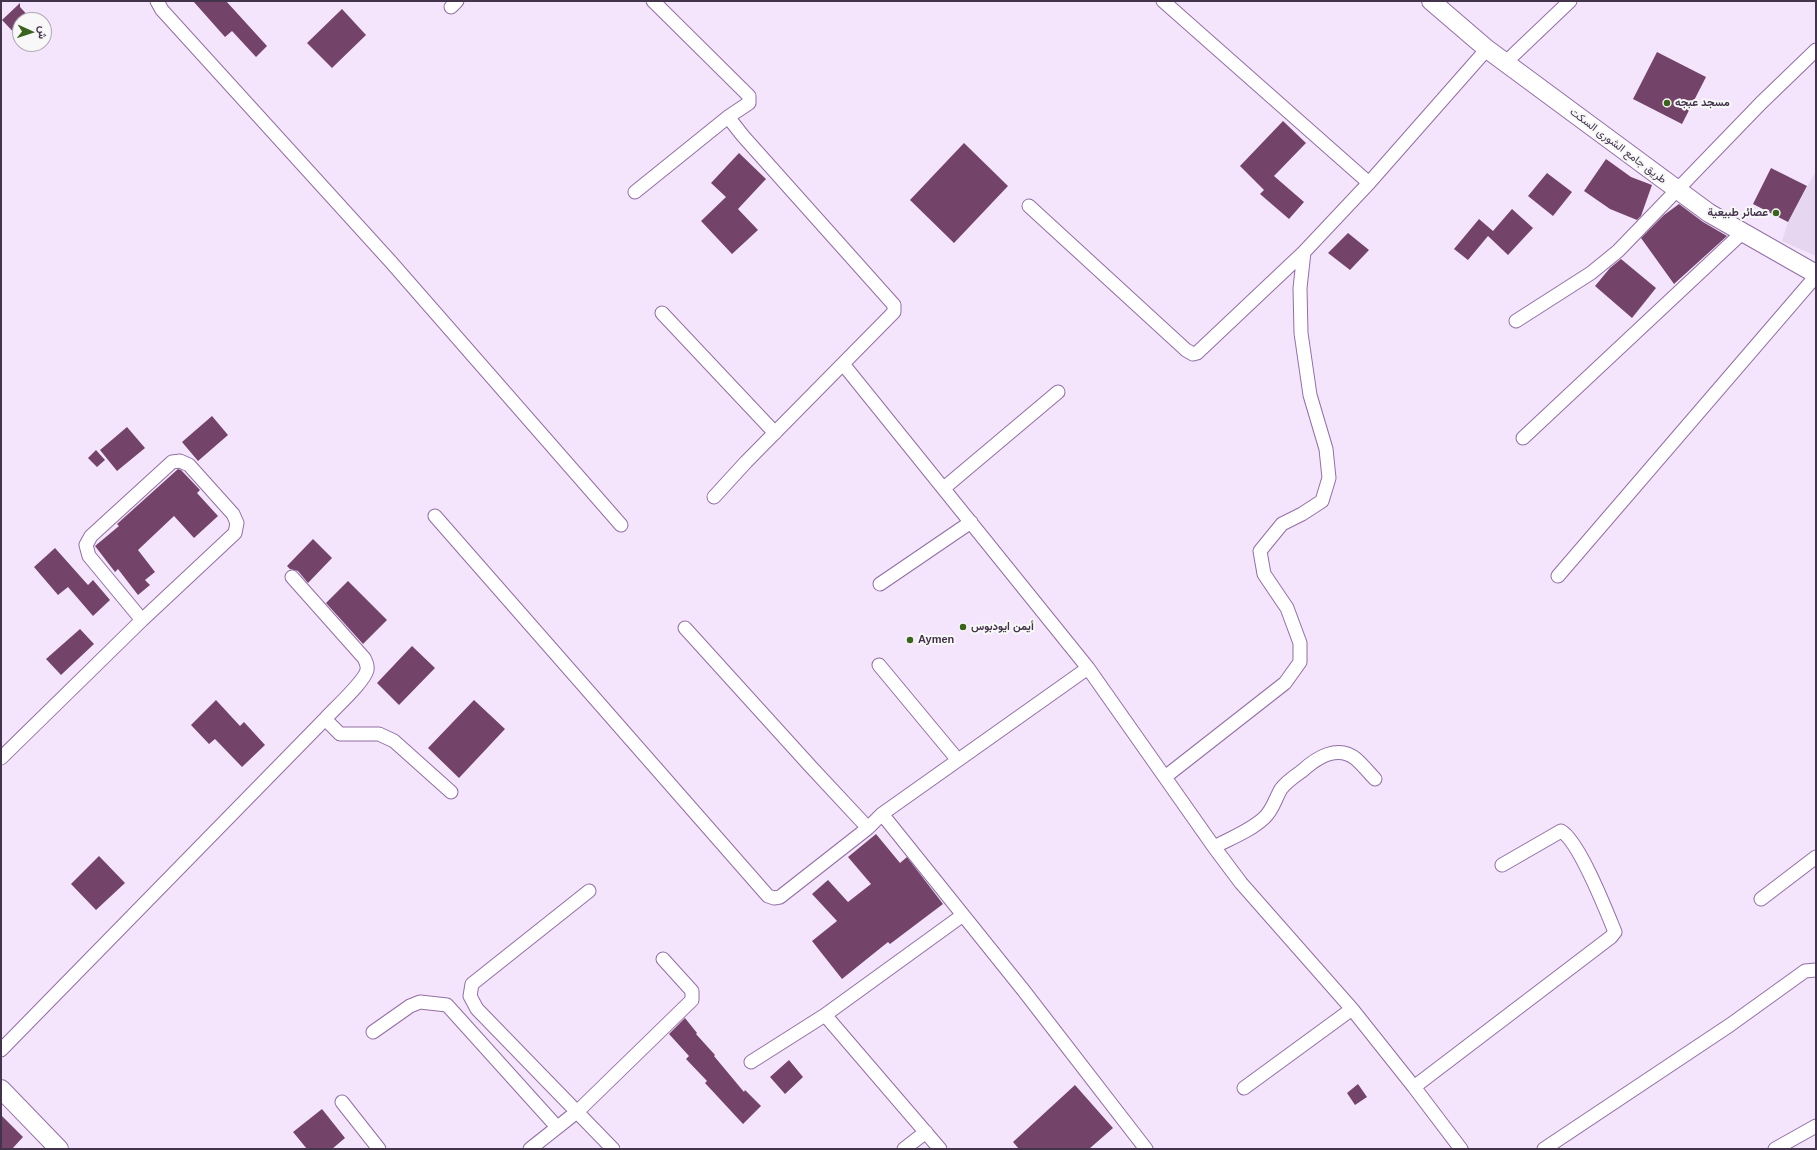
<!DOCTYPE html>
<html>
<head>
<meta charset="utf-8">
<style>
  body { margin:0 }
  #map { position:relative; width:1817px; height:1150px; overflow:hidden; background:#f4e5fc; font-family:Helvetica,Vazirmatn,sans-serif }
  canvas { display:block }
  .frame { position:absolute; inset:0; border:2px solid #44344b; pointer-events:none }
  .north { position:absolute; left:12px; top:12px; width:40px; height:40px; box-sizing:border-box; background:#f8f8f8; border:1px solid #b0aab3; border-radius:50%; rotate:93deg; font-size:11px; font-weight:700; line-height:16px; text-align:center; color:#44344b }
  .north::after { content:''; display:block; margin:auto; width:14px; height:18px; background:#3a631f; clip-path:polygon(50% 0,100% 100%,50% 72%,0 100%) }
</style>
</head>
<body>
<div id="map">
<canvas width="1817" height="1150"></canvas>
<div class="frame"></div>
<div class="north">ش</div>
</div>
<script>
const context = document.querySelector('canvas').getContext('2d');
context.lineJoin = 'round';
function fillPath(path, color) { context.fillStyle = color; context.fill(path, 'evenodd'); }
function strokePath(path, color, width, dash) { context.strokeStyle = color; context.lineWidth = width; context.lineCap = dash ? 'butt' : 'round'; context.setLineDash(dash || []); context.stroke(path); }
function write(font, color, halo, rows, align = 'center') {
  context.font = font + ' Helvetica,Vazirmatn,sans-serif'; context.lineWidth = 4; context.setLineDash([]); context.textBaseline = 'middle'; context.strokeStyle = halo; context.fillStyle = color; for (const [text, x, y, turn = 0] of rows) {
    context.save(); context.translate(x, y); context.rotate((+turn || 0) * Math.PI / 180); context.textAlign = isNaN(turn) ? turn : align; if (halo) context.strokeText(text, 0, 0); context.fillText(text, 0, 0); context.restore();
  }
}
fillPath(new Path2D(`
  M 1816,171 L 1816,256 L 1782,241 L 1788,222 Z`), '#e7d6f0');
fillPath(new Path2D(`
  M 193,1 L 226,1 L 267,46 L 256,57 L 232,31 L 225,37 Z
  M 20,3 L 20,7 L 32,20 L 20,20 L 20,39 L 2,20 Z
  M 342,9 L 366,35 L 332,68 L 307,43 Z
  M 1657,52 L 1706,77 L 1682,124 L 1633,99 Z
  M 1283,121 L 1306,143 L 1274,176 L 1304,202 L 1289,219 L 1260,194 L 1264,190 L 1240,166 Z
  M 964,143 L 1008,186 L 954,243 L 910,200 Z
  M 739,153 L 766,179 L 738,209 L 758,230 L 732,254 L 701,221 L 726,197 L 711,183 Z
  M 1606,159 L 1631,177 L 1652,185 L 1641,216 L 1637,220 L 1610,209 L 1584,191 Z
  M 1771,168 L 1807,186 L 1788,222 L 1753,204 Z
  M 1547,173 L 1572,192 L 1553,216 L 1528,196 Z
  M 1679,204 L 1703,222 L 1727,236 L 1674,284 L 1641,238 L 1664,215 Z
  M 1512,209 L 1533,228 L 1508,255 L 1488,236 L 1468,260 L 1454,249 L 1479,219 L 1493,231 Z
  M 1348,233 L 1369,250 L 1350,270 L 1328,253 Z
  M 1621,259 L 1656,288 L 1632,318 L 1595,286 L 1610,268 Z
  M 212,416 L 228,435 L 198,461 L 182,442 Z
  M 127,427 L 145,448 L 117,471 L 100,450 Z
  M 96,450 L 105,460 L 97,467 L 88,458 Z
  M 178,469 L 181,470 L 200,490 L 197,493 L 218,516 L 194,538 L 174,516 L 138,550 L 155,572 L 145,580 L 150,585 L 138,595 L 118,569 L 115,572 L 95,546 L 119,526 L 117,524 Z
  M 313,539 L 332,558 L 308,583 L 298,571 L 290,569 L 287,566 Z
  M 55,548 L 88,585 L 93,580 L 110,600 L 93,616 L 68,587 L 58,595 L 34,567 Z
  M 348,581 L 387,620 L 363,644 L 326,603 Z
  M 80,629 L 94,644 L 61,675 L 46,659 Z
  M 412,646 L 435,668 L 399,705 L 377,683 Z
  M 216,700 L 240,726 L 244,722 L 265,745 L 242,767 L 215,739 L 209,744 L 191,725 Z
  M 474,700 L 505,729 L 459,778 L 428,748 Z
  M 876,834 L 900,863 L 907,857 L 943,904 L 890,944 L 888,942 L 842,979 L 812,941 L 837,921 L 812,894 L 828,880 L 848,902 L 871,884 L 848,857 Z
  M 99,856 L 125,883 L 96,910 L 71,884 Z
  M 685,1018 L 697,1033 L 696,1034 L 715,1055 L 714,1056 L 744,1092 L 745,1090 L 761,1106 L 743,1124 L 705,1083 L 707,1081 L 686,1059 L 689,1056 L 669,1034 Z
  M 789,1060 L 803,1077 L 785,1094 L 770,1077 Z
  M 1358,1084 L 1367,1097 L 1355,1105 L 1347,1093 Z
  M 1075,1085 L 1113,1128 L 1089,1149 L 1019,1149 L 1013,1142 Z
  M 322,1109 L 345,1138 L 332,1149 L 307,1149 L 293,1132 Z
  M 1,1115 L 23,1137 L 12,1149 L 1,1149 Z`), '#744369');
const street = new Path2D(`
  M 157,1 L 162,10 L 391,262 L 621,525
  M 1163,1 L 1369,183
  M 451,7 L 457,1
  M 1506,62 L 1570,1
  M 635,192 L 728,117 L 749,103 L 749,96 L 653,1
  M 1029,206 L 1186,350 L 1193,354 L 1197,353 L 1304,252
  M 662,313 L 775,433
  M 1516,321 L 1591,273 L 1618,251 L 1761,103 L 1816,50
  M 843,364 L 1088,668 L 1214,847 L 1241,883 L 1352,1009 L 1414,1087 L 1461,1149
  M 1523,438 L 1742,233
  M 944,488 L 1058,392
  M 714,497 L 746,462 L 894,312 L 894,305 L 743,136 L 728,117
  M 435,516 L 768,896 L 774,898 L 780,897 L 868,828 L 882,814 L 1088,668
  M 1558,576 L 1816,276
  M 880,584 L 971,522
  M 685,628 L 812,768 L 868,828
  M 879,665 L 957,759
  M 325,719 L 340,734 L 379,734 L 394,741 L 451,792
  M 1,758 L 142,620 L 235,533 L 237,523 L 233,514 L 189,465 L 180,461 L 172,462 L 91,536 L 86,545 L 89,556 L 142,620
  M 1165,777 L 1285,683 L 1300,662 L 1300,643 L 1287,608 L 1264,574 L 1260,551 L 1282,524 L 1302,514 L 1322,501 L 1329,478 L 1326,449 L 1310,395 L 1301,333 L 1300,288 L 1304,252 L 1369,183 L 1487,49
  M 882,814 L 1024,991 L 1146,1149
  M 1214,847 C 1231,838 1250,831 1264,818 C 1273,810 1275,799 1281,789 C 1286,782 1295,776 1302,771 C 1316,758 1338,744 1356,759 C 1363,765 1369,773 1375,779
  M 589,891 L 472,984 L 470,996 L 477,1009 L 613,1149
  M 1761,899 L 1816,857
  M 373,1032 L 410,1006 L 420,1002 L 447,1005 L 557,1127
  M 1,1050 L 325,719 C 334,709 365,681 367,670 C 368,665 366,662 364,658 L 292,577
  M 751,1062 L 825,1015
  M 1414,1087 L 1611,937 L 1615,932 C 1606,910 1579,841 1561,831 L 1502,865
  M 1244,1088 L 1352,1009
  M 342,1102 L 379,1149
  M 530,1149 L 578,1111 L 692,1000 L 692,991 L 663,959
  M 904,1149 L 926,1132
  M 940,1149 L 825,1015 L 963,915
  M 1544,1149 L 1730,1025 L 1805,971 L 1816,970
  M 1775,1149 L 1816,1126`);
const secondary = new Path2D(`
  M 1431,1 L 1487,49 L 1709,213 L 1816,274
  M 1,1089 L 59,1149`);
strokePath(street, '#926fa3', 15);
strokePath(secondary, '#926fa3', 20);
strokePath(street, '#fff', 13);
strokePath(secondary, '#fff', 18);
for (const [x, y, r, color] of [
  [1667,103,4,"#3a631f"],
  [1776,213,4,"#3a631f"],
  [963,627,4,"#3a631f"],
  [910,640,4,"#3a631f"]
]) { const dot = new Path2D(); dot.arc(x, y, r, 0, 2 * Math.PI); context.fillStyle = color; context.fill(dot); strokePath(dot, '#f8f8f8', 1.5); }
write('bold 11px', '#44344b', '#f8f8f8', [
  ["مسجد عبجه",1675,103],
  ["عصائر طبيعية",1768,213,"right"],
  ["أيمن ايودبوس",971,627],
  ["Aymen",918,640]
], 'left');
write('11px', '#44344b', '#f8f8f8', [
  ["طريق جامع الشورى السكت",1618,146,37]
]);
</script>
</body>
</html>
